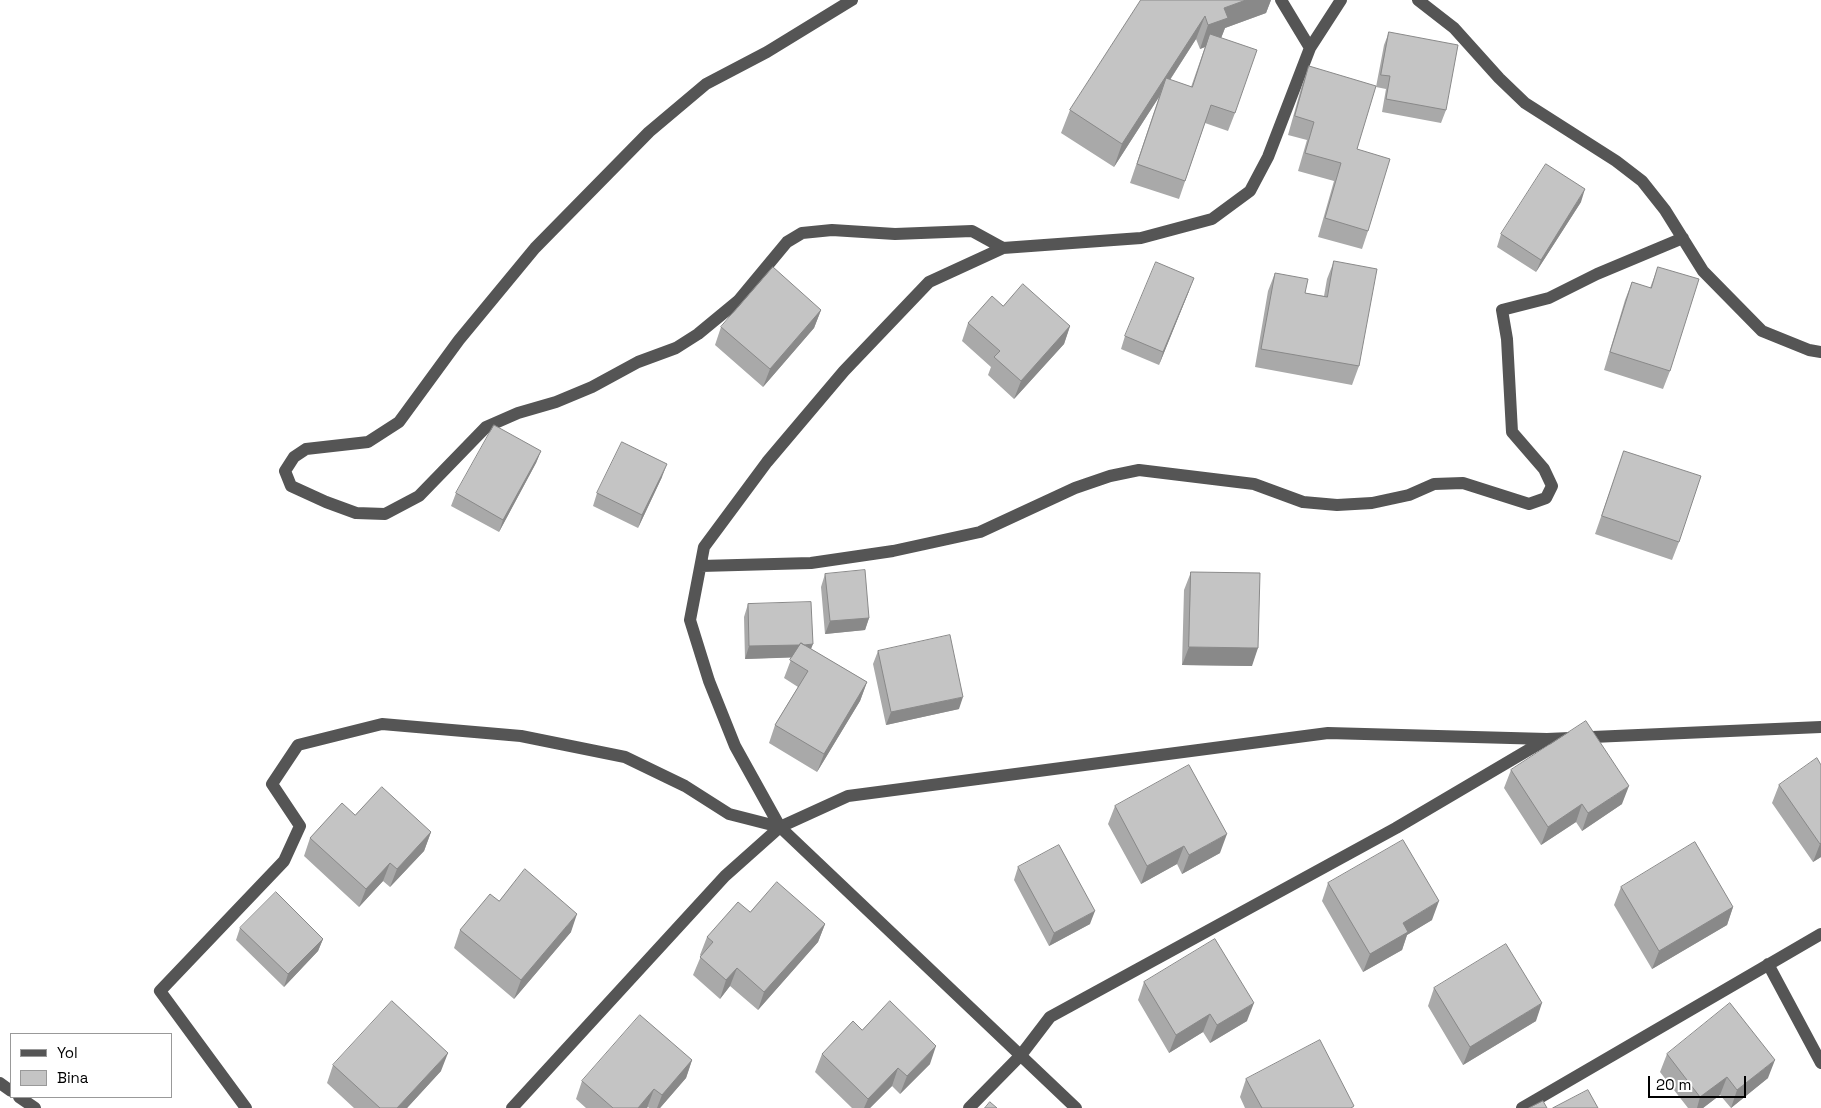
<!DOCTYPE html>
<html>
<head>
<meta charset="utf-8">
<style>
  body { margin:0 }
  #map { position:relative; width:1821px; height:1108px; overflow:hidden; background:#fff; font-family:"Space Grotesk",sans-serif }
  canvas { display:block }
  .legend { position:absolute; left:10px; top:1033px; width:162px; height:65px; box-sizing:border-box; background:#fff; border:1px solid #999; margin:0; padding:6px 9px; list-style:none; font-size:15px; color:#000 }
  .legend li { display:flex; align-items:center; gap:10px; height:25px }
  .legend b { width:25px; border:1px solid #999 }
  .scale { position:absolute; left:1648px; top:1076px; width:98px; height:22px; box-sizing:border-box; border:2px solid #000; border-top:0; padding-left:6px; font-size:15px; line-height:18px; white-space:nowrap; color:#000; -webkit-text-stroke:4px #fff; paint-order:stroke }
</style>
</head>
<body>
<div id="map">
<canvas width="1821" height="1108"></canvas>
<ul class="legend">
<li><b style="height:6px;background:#555"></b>Yol</li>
<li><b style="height:14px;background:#c4c4c4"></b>Bina</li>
</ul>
<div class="scale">20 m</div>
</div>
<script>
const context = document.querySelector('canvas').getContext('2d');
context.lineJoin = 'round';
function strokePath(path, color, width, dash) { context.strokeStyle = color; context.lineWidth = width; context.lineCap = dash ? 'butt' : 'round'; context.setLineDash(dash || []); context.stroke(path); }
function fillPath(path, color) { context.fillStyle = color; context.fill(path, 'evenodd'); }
strokePath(new Path2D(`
  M 852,0 L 767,52 L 706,84 L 649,132 L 535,248 L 459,340 L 399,422 L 368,442 L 306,449 L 294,457 L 285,471 L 291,486 L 326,502 L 356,513 L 385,514 L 419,496 L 486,427 L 518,413 L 556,402 L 592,387 L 638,362 L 676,348 L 698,334 L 738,301 L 787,242 L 802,233 L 832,230 L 895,234 L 972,231 L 1003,248
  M 1281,0 L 1310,48
  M 1418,0 L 1454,28 L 1499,78 L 1525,103 L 1616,161 L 1642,181 L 1665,210 L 1703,271 L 1762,331 L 1809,350 L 1821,352
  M 701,566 L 811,563 L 893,551 L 980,532 L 1075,488 L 1110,476 L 1139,470 L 1254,484 L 1303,502 L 1337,505 L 1372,503 L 1409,495 L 1434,484 L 1463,483 L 1529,504 L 1546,498 L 1552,486 L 1544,469 L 1512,432 L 1507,339 L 1502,310 L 1549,298 L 1597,274 L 1683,238
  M 1768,964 L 1821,1063
  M 0,1083 L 11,1091
  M 19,1097 L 35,1108
  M 246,1108 L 160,991 L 284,861 L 300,826 L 272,784 L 298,745 L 382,724 L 521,736 L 625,757 L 685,786 L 729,814 L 780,827
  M 512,1108 L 725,876 L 780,827 L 848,796 L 1328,733 L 1547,739 L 1821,727
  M 969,1108 L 1021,1055 L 1050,1017 L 1396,828 L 1547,739
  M 1076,1108 L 780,827 L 735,746 L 709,681 L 690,620 L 704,547 L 767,462 L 844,371 L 929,282 L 1003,248 L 1141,238 L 1212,219 L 1250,191 L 1268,157 L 1310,48 L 1341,0
  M 1522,1108 L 1821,934`), '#555', 12);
fillPath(new Path2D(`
  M 1141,0 L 1271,0 L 1266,13 L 1225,28 L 1221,38 L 1235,113 L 1228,131 L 1205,123 L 1179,199 L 1130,183 L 1159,97 L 1114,167 L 1061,133 L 1070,110 ZM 1196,39 L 1200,49 L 1205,47 L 1191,87 L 1170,80 Z
  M 1389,32 L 1446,110 L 1441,123 L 1382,112 L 1386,89 L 1376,87 L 1384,45 Z
  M 1309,66 L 1357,149 L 1368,231 L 1362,249 L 1318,237 L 1334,181 L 1298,171 L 1307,140 L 1288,135 L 1302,85 Z
  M 1581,202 L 1536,272 L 1497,247 L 1501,234 Z
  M 1334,261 L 1359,366 L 1352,385 L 1255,367 L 1268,291 L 1275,273 L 1305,293 L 1324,296 L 1327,279 Z
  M 1658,267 L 1670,371 L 1663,389 L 1604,370 L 1625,300 L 1632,282 L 1650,288 Z
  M 1189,291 L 1159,365 L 1121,349 L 1125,336 Z
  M 1003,306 L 1070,326 L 1064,344 L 1014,399 L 988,375 L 991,367 L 962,341 L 968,323 Z
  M 821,310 L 814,328 L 763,387 L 715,345 L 721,327 Z
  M 541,451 L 536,463 L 499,532 L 451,506 L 456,493 Z
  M 1624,451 L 1679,542 L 1672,560 L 1595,534 Z
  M 662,477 L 638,528 L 593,506 L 597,493 Z
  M 1191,572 L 1252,666 L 1182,665 L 1184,590 Z
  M 825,574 L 869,618 L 865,630 L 825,634 L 821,587 Z
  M 748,604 L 811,649 L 867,682 L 860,701 L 817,772 L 769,743 L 775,725 L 798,687 L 784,678 L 792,657 L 745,659 L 744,617 Z
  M 878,651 L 959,709 L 886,725 L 873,664 Z
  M 1821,765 L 1821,857 L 1813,862 L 1772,803 L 1779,785 Z
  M 1511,770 L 1622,804 L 1582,831 L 1576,822 L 1541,845 L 1504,788 Z
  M 1115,806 L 1220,853 L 1182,874 L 1177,864 L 1141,884 L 1108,824 Z
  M 355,815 L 431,832 L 424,851 L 390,887 L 383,881 L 359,907 L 304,856 L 310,838 Z
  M 1018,867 L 1090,924 L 1049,946 L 1014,880 Z
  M 1328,883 L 1432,920 L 1407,935 L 1402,950 L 1363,972 L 1322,901 Z
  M 1621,887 L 1733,907 L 1727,925 L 1652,969 L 1614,905 Z
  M 499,901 L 571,932 L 514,999 L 454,948 L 460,930 Z
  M 750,912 L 825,924 L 818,942 L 758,1010 L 730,986 L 720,999 L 693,975 L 701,956 L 700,955 L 707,937 Z
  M 240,928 L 323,939 L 318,951 L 284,987 L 236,940 Z
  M 1144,982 L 1247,1021 L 1210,1043 L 1203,1032 L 1169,1053 L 1138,1000 Z
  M 1434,988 L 1536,1021 L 1463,1065 L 1428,1006 Z
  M 862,1030 L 930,1064 L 900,1094 L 892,1086 L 870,1108 L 852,1108 L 815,1072 L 822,1054 Z
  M 1667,1054 L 1768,1078 L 1731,1108 L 1720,1095 L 1703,1108 L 1688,1108 L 1660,1072 Z
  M 692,1060 L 686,1078 L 660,1108 L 649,1108 L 648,1107 L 647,1108 L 586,1108 L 576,1099 L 582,1081 Z
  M 333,1065 L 441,1071 L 407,1108 L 354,1108 L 327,1083 Z
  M 1246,1079 L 1354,1108 L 1245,1108 L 1240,1097 Z`), '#a9a9a9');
fillPath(new Path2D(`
  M 1246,0 L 1271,0 L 1266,13 L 1225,28 L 1220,41 L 1200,49 L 1208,25 L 1224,8 Z
  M 1205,16 L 1196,39 L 1160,95 L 1166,78 L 1159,97 L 1114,167 L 1122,144 Z
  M 1585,189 L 1581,202 L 1536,272 L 1541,260 Z
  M 1194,278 L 1189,291 L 1159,365 L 1163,352 Z
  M 821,310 L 814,328 L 763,387 L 770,369 Z
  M 1070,326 L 1064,344 L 1014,399 L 1021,381 Z
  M 541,451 L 536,463 L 499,532 L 503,520 Z
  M 667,464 L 662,477 L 638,528 L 642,515 Z
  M 869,618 L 865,630 L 825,634 L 830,621 Z
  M 813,644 L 808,657 L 745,659 L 749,646 Z
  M 1189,647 L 1258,648 L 1252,666 L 1182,665 Z
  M 867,682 L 860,701 L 817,772 L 824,754 Z
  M 963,697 L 959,709 L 886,725 L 891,712 Z
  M 1629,786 L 1622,804 L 1582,831 L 1588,813 Z
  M 1582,804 L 1576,822 L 1541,845 L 1548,827 Z
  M 431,832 L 424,851 L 390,887 L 397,869 Z
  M 1227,834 L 1220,853 L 1182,874 L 1189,855 Z
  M 1821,843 L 1821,857 L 1813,862 L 1820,844 Z
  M 1184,846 L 1177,864 L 1141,884 L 1147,866 Z
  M 390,863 L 383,881 L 359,907 L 366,889 Z
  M 1439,901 L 1432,920 L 1407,935 L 1402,950 L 1363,972 L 1370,954 L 1403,923 Z
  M 1733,907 L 1727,925 L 1652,969 L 1659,951 Z
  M 1095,911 L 1090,924 L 1049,946 L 1054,933 Z
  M 577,914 L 571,932 L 514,999 L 521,980 Z
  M 825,924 L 818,942 L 758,1010 L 764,992 Z
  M 323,939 L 318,951 L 284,987 L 288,974 Z
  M 737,968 L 730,986 L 720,999 L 726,980 Z
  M 1254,1003 L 1247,1021 L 1210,1043 L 1217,1025 Z
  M 1542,1003 L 1536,1021 L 1463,1065 L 1470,1047 Z
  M 1210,1014 L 1203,1032 L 1169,1053 L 1176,1035 Z
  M 936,1046 L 930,1064 L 900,1094 L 907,1076 Z
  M 448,1053 L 441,1071 L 407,1108 L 397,1108 Z
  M 692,1060 L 686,1078 L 660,1108 L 657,1108 L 662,1095 Z
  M 1775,1060 L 1768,1078 L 1731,1108 L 1737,1090 Z
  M 898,1068 L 892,1086 L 870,1108 L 864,1108 L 868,1099 Z
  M 1727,1077 L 1720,1095 L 1703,1108 L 1697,1108 L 1700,1097 Z
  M 654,1089 L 647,1108 L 638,1108 Z`), '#898989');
const building = new Path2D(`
  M 1141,0 L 1246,0 L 1224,8 L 1228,18 L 1208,25 L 1205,16 L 1122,144 L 1070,110 Z
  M 1389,32 L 1458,45 L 1446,110 L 1386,99 L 1390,76 L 1381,75 Z
  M 1210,34 L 1257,50 L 1235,113 L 1211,105 L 1185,181 L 1137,164 L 1166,78 L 1192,87 Z
  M 1309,66 L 1376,86 L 1357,149 L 1390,159 L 1368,231 L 1325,218 L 1341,163 L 1305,153 L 1314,122 L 1295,116 Z
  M 1546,164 L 1585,189 L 1541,260 L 1501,234 Z
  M 1334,261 L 1377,269 L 1359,366 L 1261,349 L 1275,273 L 1308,279 L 1305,293 L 1327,297 Z
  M 1156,262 L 1194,278 L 1163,352 L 1125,336 Z
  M 773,267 L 821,310 L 770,369 L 721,327 Z
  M 1658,267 L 1699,279 L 1670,371 L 1610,352 L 1632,282 L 1651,288 Z
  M 1023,284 L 1070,326 L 1021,381 L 994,357 L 1000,351 L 968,323 L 992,296 L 1003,306 Z
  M 494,425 L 541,451 L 503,520 L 456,493 Z
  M 622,442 L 667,464 L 642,515 L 597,493 Z
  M 1624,451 L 1701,476 L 1679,542 L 1602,516 Z
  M 865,570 L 869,618 L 830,621 L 825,574 Z
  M 1191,572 L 1260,573 L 1258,648 L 1189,647 Z
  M 811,602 L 813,644 L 804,645 L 801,643 L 799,645 L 749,646 L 748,604 Z
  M 950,635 L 963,697 L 891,712 L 878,651 Z
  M 801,643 L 867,682 L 824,754 L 775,725 L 808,671 L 790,660 Z
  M 1586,721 L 1629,786 L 1588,813 L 1582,804 L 1548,827 L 1511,770 Z
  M 1817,758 L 1821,765 L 1821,843 L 1820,844 L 1779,785 Z
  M 1189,765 L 1227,834 L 1189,855 L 1184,846 L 1147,866 L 1115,806 Z
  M 382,787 L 431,832 L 397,869 L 390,863 L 366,889 L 310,838 L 342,803 L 355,815 Z
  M 1403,840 L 1439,901 L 1403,923 L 1408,932 L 1370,954 L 1328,883 Z
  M 1695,842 L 1733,907 L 1659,951 L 1621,887 Z
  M 1059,845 L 1095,911 L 1054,933 L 1018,867 Z
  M 525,869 L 577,914 L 521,980 L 460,930 L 490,894 L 499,901 Z
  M 777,882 L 825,924 L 764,992 L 737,968 L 726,980 L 700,957 L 713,942 L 707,937 L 738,902 L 750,912 Z
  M 276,892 L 323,939 L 288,974 L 240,928 Z
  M 1215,939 L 1254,1003 L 1217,1025 L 1210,1014 L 1176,1035 L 1144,982 Z
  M 1506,944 L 1542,1003 L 1470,1047 L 1434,988 Z
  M 392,1001 L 448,1053 L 397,1108 L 380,1108 L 333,1065 Z
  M 890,1001 L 936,1046 L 907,1076 L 898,1068 L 868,1099 L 822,1054 L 853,1021 L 862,1030 Z
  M 1730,1003 L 1775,1060 L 1737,1090 L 1727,1077 L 1700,1097 L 1667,1054 Z
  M 640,1015 L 692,1060 L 662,1095 L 654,1089 L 638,1108 L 613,1108 L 582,1081 Z
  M 1320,1040 L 1354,1106 L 1351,1108 L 1262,1108 L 1246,1079 Z
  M 1588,1090 L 1598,1108 L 1553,1108 Z
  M 1543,1101 L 1547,1108 L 1529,1108 Z
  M 990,1102 L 997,1108 L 985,1108 Z`);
fillPath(building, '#c4c4c4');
strokePath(building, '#898989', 1);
</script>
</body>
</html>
